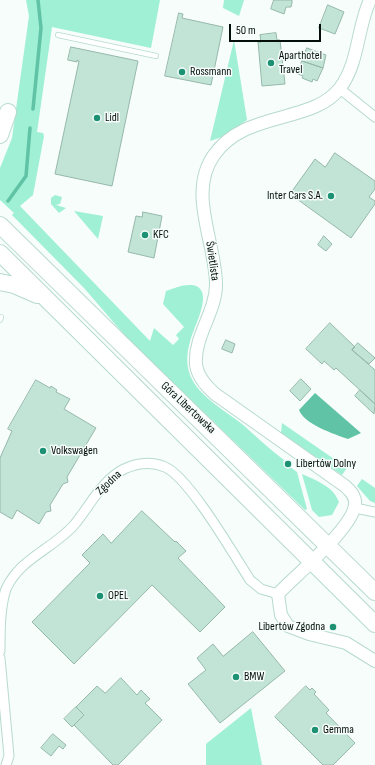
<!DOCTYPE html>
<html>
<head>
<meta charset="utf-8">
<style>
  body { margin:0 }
  #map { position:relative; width:375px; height:765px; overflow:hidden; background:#f6fdfb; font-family:"Sofia Sans Condensed",sans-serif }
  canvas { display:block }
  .scale { position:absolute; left:229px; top:24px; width:92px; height:18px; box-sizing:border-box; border:2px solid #040f0b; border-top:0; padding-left:5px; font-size:12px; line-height:14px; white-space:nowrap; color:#040f0b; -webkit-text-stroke:3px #f6fdfb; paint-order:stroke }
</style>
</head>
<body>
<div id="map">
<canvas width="375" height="765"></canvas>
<div class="scale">50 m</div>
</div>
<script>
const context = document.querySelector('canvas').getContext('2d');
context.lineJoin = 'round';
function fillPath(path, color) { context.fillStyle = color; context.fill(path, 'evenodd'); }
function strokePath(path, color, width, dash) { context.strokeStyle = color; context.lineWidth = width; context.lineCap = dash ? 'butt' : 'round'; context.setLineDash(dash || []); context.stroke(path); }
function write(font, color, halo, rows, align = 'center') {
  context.font = font + ' "Sofia Sans Condensed",sans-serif'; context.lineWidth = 3; context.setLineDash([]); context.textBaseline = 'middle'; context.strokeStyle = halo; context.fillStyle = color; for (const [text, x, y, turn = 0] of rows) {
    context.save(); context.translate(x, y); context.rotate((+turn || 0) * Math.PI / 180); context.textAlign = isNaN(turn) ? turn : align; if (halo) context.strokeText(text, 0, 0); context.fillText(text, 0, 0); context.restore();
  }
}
fillPath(new Path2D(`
  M 26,0 L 160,0 L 151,48 L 52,27 L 37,132 L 43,133 L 44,136 L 33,195 L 20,206 L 150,341 L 154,328 L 173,345 L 179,339 L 176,335 L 184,327 L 163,304 L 166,291 C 176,287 197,279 202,292 C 207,304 193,329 190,342 C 177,386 213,401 242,424 C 256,436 269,449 284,460 L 283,462 L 297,472 L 307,509 L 305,510 L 128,339 L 84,288 L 12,215 L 14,213 L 0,200 L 0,168 L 12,138 L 29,16 Z
  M 224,0 L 244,0 L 239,16 L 223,8 Z
  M 234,40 L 247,120 L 222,137 L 210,141 Z
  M 55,195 L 62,197 L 60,204 L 56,205 L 66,208 L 59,213 L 51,204 L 51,198 Z
  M 74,211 L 103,216 L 98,239 Z
  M 282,423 L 347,468 L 342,475 L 281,433 Z
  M 302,474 C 317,481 333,486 339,502 L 332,515 L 319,517 L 312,510 Z
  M 362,479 L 375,488 L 375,503 L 370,501 L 357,486 Z
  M 251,708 L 262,765 L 206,765 L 206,744 Z`), '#9ff0d4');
fillPath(new Path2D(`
  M 315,393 L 361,433 L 348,439 C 334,434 304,424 299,410 Z`), '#61c3a5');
strokePath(new Path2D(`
  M 33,109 L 41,28 L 38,0
  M 8,201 L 26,176 L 30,128`), '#61c3a5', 3.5);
const building = new Path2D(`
  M 274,0 L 292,0 L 292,3 L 291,7 L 286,7 L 284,14 L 271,9 Z
  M 328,5 L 344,12 L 335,34 L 319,28 Z
  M 179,13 L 183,14 L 182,18 L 223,27 L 211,85 L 165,76 Z
  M 276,33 L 277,40 L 280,40 L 285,84 L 262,86 L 258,42 L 261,42 L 260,35 Z
  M 71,47 L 138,61 L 112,186 L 55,174 L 79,61 L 77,60 L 77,62 L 68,60 Z
  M 307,48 L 326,55 L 323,68 L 302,61 Z
  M 302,61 L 323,68 L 317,81 L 313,79 L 312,82 L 302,78 L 303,76 L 298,74 Z
  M 335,153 L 375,181 L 375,189 L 369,197 L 375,201 L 375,204 L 351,238 L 290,194 L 315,159 L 325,167 Z
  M 143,212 L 162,216 L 154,258 L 128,252 L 136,216 L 142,217 Z
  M 324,236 L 332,244 L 326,251 L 318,245 Z
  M 330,323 L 355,347 L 352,350 L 375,370 L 375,404 L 336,368 L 334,370 L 324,361 L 322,364 L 306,349 Z
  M 226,340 L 235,344 L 232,353 L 222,349 Z
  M 358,343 L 375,358 L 369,364 L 352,350 Z
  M 301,379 L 311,389 L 300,401 L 290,391 Z
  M 36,380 L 50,388 L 51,386 L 57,390 L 56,392 L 70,399 L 64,409 L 96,428 L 84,448 L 85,454 L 80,455 L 67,477 L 68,482 L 63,484 L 50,505 L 51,511 L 46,512 L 39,524 L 17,510 L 12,519 L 0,512 L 0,458 L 12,431 L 8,429 Z
  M 360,390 L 375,404 L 374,414 L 355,396 Z
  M 142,511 L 175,542 L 176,541 L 186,551 L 178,558 L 225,607 L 200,632 L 152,585 L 74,664 L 32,622 L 90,563 L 82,555 L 103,534 L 111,543 Z
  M 253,632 L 285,671 L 220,723 L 188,684 L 206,670 L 197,658 L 213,644 L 223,656 Z
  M 121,678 L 137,695 L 141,690 L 150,699 L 145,703 L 162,720 L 118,765 L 113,765 L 74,725 L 84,715 L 76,707 L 97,686 L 105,693 Z
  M 306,686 L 310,690 L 312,688 L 316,692 L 314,694 L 329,710 L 326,713 L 355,743 L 333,765 L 323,765 L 275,717 Z
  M 76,707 L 84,715 L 72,727 L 64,719 Z
  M 53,734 L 66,745 L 63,749 L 59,746 L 51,756 L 41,748 Z`);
fillPath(building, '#c1e4d7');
strokePath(building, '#96b8ab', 1);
const service = new Path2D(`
  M 58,35 L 156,56
  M 0,320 L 1,317`);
const minor = new Path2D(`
  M 340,89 L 375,117
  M 355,508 L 375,512
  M 0,651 C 0,631 0,607 6,589 C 20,558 53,549 74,525 C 90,506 101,481 124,469 C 137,463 151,461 165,467 C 189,477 234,555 250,580 L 261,589 L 278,594
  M 0,658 L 9,756 L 6,765`);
const tertiary = new Path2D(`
  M 370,0 C 357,28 359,63 340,88 C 313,124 245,110 214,155 C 187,193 216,242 216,285 C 216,312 194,336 196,364 C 197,376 206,386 215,394 L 345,486 C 350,491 356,496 355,504 C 354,527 296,575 278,594 L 281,615 L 288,626 L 309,634 L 346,643 L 375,661`);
const trunk = new Path2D(`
  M 0,135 L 8,112
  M 0,225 L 375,592
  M 0,253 L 375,624
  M 0,282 L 14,285 L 37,295`);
strokePath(service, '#b7dacd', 6);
strokePath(minor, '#b7dacd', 11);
strokePath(tertiary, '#b7dacd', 14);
strokePath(trunk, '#b7dacd', 18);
strokePath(service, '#fff', 4.5);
strokePath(minor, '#fff', 9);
strokePath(tertiary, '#fff', 12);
strokePath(trunk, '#fff', 16);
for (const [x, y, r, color] of [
  [271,63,4,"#1d9174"],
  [182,72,4,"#1d9174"],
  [97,118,4,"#1d9174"],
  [331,196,4,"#1d9174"],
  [145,235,4,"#1d9174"],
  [43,451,4,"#1d9174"],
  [288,464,4,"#1d9174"],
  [100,596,4,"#1d9174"],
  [333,627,4,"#1d9174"],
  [236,677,4,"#1d9174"],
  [315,730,4,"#1d9174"]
]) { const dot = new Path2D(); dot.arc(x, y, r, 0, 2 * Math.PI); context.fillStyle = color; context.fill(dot); strokePath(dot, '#f6fdfb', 1.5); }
write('12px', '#040f0b', '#f6fdfb', [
  ["Aparthotel",279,56],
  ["Travel",279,70],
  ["Rossmann",190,72],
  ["Lidl",105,118],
  ["Inter Cars S.A.",323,196,"right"],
  ["KFC",153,235],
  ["Volkswagen",51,451],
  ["Libertów Dolny",296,464],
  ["OPEL",108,596],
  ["Libertów Zgodna",325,627,"right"],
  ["BMW",244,677],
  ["Gemma",323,730]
], 'left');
write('12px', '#040f0b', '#f6fdfb', [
  ["Świetlista",212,261,82],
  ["Góra Libertowska",188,408,43],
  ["Zgodna",109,483,-43]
]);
</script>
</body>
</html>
